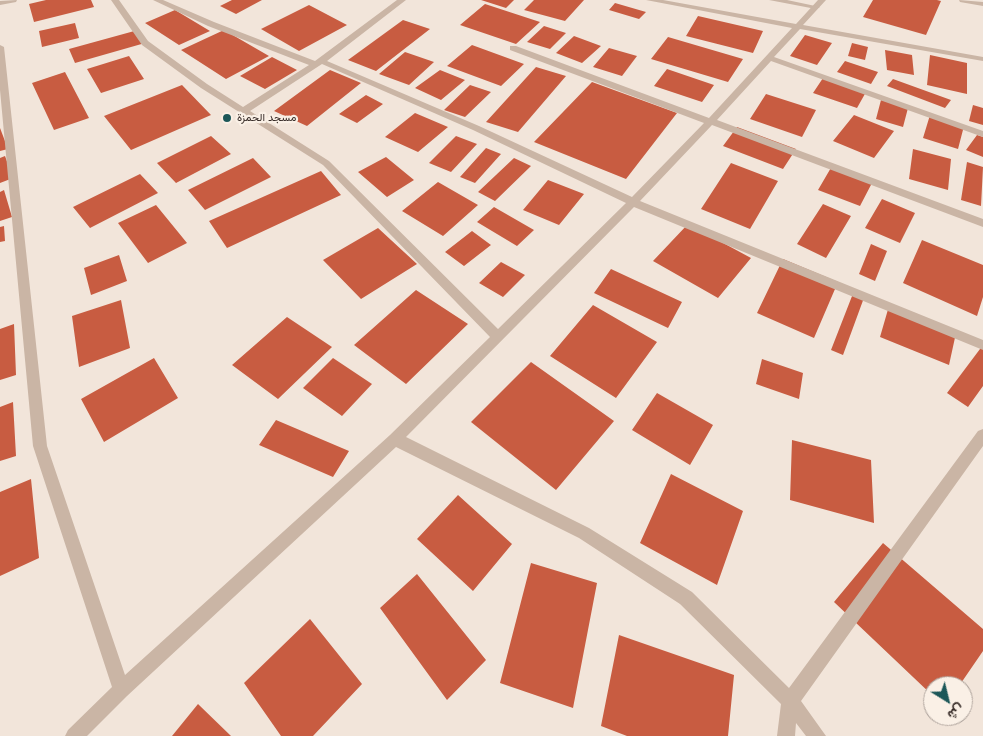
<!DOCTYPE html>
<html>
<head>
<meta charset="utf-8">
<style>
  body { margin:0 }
  #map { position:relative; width:983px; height:736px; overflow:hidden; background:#f2e5da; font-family:Montserrat,Vazirmatn,sans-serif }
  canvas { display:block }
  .north { position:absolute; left:923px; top:676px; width:50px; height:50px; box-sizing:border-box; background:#faf0e6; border:1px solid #aca19a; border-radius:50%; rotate:144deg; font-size:14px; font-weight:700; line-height:20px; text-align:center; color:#362b27 }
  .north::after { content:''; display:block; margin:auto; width:18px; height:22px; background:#1c5758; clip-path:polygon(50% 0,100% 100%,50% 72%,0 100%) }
</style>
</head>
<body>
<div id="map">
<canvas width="983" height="736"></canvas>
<div class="north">ش</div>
</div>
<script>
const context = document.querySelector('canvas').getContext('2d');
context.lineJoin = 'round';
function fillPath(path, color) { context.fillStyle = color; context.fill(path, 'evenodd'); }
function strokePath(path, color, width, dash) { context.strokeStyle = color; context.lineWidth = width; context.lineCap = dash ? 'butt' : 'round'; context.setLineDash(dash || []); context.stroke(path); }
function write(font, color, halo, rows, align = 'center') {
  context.font = font + ' Montserrat,Vazirmatn,sans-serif'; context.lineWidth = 4.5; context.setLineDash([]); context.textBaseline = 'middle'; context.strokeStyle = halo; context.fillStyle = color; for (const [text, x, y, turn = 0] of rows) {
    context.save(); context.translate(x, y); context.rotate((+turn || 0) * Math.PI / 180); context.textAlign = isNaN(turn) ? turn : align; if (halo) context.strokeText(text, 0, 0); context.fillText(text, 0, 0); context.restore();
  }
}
fillPath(new Path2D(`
  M 46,0 L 91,0 L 94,7 L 34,22 L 29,4 Z
  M 232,0 L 262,0 L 236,14 L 220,6 Z
  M 481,0 L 514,0 L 506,8 Z
  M 534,0 L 584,0 L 565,21 L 524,10 Z
  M 873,0 L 937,0 L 941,1 L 926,35 L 863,17 Z
  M 615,3 L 646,12 L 639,19 L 609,10 Z
  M 485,4 L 540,22 L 516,44 L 460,25 Z
  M 309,5 L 347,25 L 299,51 L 261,29 Z
  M 175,10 L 210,31 L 179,45 L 145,23 Z
  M 698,16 L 763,31 L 753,53 L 686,36 Z
  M 403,20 L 430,29 L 376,71 L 348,60 Z
  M 75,23 L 79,38 L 42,47 L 39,31 Z
  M 544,26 L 566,33 L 550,49 L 527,42 Z
  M 138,30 L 145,43 L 75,63 L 69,49 Z
  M 224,30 L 269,56 L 226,79 L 181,50 Z
  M 805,35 L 832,43 L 817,65 L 790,56 Z
  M 574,36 L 601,46 L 582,63 L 556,53 Z
  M 668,37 L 743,59 L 728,82 L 651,59 Z
  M 852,43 L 868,47 L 865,60 L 848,56 Z
  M 472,45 L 524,64 L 501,86 L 447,66 Z
  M 609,48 L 637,56 L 622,76 L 593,67 Z
  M 885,50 L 912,55 L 914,75 L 887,70 Z
  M 405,52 L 434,62 L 409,85 L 379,74 Z
  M 930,55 L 967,63 L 967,94 L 927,85 Z
  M 129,56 L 144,79 L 101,93 L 87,69 Z
  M 272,57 L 297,70 L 265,89 L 240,76 Z
  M 845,61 L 878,72 L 871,84 L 837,72 Z
  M 536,67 L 566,76 L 518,132 L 486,122 Z
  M 667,69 L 714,85 L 702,102 L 654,86 Z
  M 330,70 L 361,83 L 307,126 L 274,111 Z
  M 440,70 L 465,80 L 441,100 L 415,88 Z
  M 65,72 L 89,118 L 54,130 L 32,83 Z
  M 823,78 L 866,92 L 857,108 L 813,93 Z
  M 893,79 L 951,100 L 945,108 L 887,86 Z
  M 592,82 L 677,113 L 626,179 L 534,142 Z
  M 182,85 L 211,115 L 131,150 L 104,116 Z
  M 470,85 L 491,92 L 465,117 L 444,110 Z
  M 766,94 L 816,110 L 802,137 L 750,119 Z
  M 366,95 L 383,104 L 357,123 L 339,114 Z
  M 881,100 L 908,108 L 903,127 L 876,119 Z
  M 973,105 L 983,108 L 983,125 L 969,121 Z
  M 415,113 L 448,127 L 418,152 L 385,137 Z
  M 854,115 L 894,131 L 874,158 L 833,141 Z
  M 930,115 L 964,126 L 958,149 L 923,138 Z
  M 737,127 L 796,149 L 783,169 L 723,146 Z
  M 0,128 L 8,149 L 0,151 Z
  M 977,135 L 983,137 L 983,157 L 966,150 Z
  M 211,136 L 231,154 L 176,183 L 157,163 Z
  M 456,136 L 477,144 L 451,172 L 429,163 Z
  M 486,148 L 501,154 L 475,183 L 460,177 Z
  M 913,149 L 951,159 L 948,190 L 909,179 Z
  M 5,156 L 13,178 L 0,183 L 0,158 Z
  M 386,157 L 414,180 L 387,197 L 358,172 Z
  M 253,158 L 271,177 L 205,210 L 188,190 Z
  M 514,158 L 531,166 L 495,201 L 478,192 Z
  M 967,162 L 983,167 L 981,206 L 961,200 Z
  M 731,163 L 778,181 L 750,229 L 701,209 Z
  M 832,166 L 873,181 L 860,206 L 818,190 Z
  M 321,171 L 341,195 L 227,248 L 209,221 Z
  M 140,174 L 158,193 L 90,228 L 73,207 Z
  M 548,180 L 584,194 L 559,225 L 523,210 Z
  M 438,182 L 478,205 L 443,236 L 402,211 Z
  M 4,190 L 12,217 L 0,221 L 0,192 Z
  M 882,199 L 915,213 L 900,243 L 865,228 Z
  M 823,204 L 851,216 L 826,258 L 797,244 Z
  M 156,205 L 187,243 L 148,263 L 118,223 Z
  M 494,207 L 534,230 L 517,246 L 477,222 Z
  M 688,224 L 751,258 L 718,298 L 653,261 Z
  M 4,226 L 5,241 L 0,242 L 0,227 Z
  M 378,228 L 417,264 L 361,299 L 323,260 Z
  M 472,231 L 491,245 L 464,266 L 445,252 Z
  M 922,240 L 983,265 L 983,297 L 977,316 L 903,283 Z
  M 871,244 L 887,251 L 875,281 L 859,274 Z
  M 119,255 L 127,281 L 91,295 L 84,268 Z
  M 783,259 L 838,282 L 814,338 L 757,313 Z
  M 501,262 L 525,275 L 503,297 L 479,283 Z
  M 611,269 L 682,302 L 668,328 L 594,293 Z
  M 416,290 L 468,324 L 406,384 L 354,345 Z
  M 854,291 L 865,295 L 843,355 L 831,350 Z
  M 121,300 L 130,348 L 79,367 L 72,316 Z
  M 593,305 L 657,342 L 616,398 L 550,356 Z
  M 889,306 L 956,333 L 949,365 L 880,337 Z
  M 287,317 L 332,347 L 278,399 L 232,365 Z
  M 14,324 L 16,375 L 0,380 L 0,329 Z
  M 983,345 L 983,386 L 968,407 L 947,393 Z
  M 154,358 L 178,398 L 104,442 L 81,399 Z
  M 333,358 L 372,384 L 342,416 L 303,388 Z
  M 762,359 L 803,373 L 799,399 L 756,384 Z
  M 531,362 L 614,421 L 556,490 L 471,422 Z
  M 657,393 L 713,425 L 690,465 L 632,430 Z
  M 13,402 L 16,456 L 0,461 L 0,407 Z
  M 276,420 L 349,451 L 333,477 L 259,445 Z
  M 792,440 L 871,460 L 874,523 L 790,500 Z
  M 671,474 L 743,511 L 717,585 L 640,543 Z
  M 31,479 L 39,558 L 0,576 L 0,492 Z
  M 458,495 L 512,544 L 473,591 L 417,539 Z
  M 883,543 L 983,629 L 983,651 L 959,686 L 933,686 L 933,696 L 834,602 Z
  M 531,563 L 597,583 L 573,708 L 500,683 Z
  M 417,574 L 486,660 L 447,700 L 380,608 Z
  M 310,619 L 362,684 L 313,736 L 281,736 L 244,683 Z
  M 619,635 L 734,675 L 728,736 L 627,736 L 601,726 Z
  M 198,704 L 231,736 L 172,736 Z`), '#c85c41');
fillPath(new Path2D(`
  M 769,0 L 787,0 L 820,7 L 816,9 Z`), '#cab5a5');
fillPath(new Path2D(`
  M 17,0 L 16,2 L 0,5 L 0,1 Z
  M 111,0 L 119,0 L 148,41 L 207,84 L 243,107 L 309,65 L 208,26 L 153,0 L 163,0 L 214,22 L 315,61 L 397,0 L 406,0 L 327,61 L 479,126 L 632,197 L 704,123 L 510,50 L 510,46 L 516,46 L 709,118 L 792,28 L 646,0 L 663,0 L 796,24 L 818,0 L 826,0 L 803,25 L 983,57 L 983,61 L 800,29 L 774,57 L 983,131 L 983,137 L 771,61 L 717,120 L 983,219 L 983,227 L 712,125 L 640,201 L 983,340 L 983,350 L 634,207 L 406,437 L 589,528 L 692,592 L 789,688 L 978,431 L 983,429 L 983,446 L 801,701 L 826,736 L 806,736 L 796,723 L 795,736 L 777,736 L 781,704 L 680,604 L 579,538 L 396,447 L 127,696 L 87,736 L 65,736 L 68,730 L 112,687 L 33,446 L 0,90 L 0,45 L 4,47 L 47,446 L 125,675 L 390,435 L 490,337 L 323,165 L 201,88 L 142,45 ZM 322,64 L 473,130 L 626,203 L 498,329 L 329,161 L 250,111 Z
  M 959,0 L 983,2 L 983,6 L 960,2 Z`), '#cab5a5');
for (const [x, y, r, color] of [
  [227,118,5,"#1c5758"]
]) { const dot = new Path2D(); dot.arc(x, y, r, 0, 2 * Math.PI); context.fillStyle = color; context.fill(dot); strokePath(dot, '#faf0e6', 2); }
write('11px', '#362b27', '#faf0e6', [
  ["مسجد الحمزة",237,118]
], 'left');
</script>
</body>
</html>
